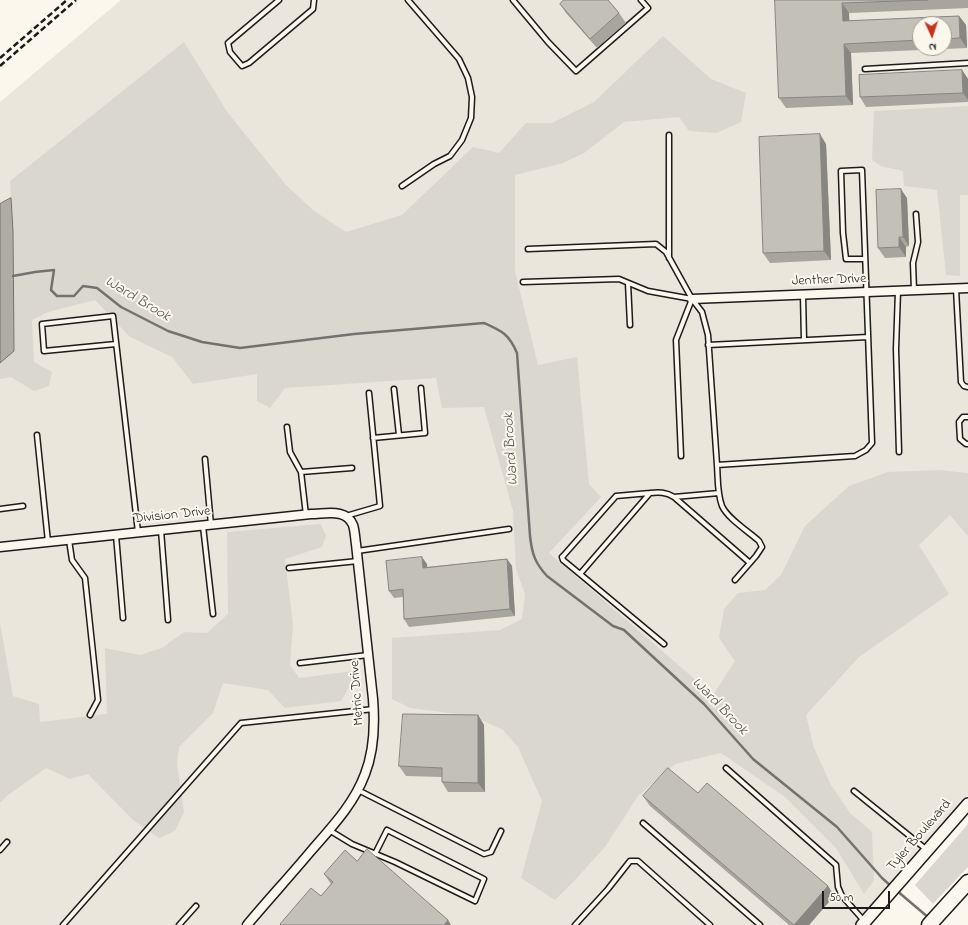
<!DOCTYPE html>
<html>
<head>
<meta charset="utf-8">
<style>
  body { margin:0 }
  #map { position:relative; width:968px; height:925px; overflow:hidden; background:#fbf7ec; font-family:"Indie Flower",sans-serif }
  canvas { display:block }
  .north { position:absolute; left:912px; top:16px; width:40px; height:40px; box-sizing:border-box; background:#fbf7ec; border:1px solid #a29f99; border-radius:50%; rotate:177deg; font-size:11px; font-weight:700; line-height:16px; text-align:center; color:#1c1c1c }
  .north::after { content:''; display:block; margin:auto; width:14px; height:18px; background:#c8321e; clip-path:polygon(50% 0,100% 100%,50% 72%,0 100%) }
  .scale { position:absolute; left:822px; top:891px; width:68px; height:18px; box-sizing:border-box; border:2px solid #1c1c1c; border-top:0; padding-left:5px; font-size:12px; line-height:14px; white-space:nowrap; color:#1c1c1c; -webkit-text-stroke:3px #fbf7ec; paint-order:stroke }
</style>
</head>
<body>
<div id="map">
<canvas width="968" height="925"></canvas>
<div class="north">N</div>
<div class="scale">50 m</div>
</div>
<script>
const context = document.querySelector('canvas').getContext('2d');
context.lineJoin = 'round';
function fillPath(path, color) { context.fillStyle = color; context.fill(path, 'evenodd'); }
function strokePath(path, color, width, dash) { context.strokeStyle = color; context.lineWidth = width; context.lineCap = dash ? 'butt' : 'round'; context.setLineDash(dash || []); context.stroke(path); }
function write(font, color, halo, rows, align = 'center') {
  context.font = font + ' "Indie Flower",sans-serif'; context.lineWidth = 4; context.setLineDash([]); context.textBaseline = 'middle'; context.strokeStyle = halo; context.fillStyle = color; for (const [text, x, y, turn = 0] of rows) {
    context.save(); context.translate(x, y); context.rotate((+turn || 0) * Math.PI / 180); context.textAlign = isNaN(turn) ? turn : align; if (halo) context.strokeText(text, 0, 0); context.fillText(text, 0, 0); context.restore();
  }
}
fillPath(new Path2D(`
  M 121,0 L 968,0 L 968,795 L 855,925 L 0,925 L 0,102 ZM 920,24 L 944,24 L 944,48 L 920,48 Z`), '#eae6dc');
fillPath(new Path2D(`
  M 663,36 L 711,79 L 746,93 L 741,122 L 717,133 L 689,131 L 679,117 L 624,122 L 584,153 L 563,163 L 515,175 L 515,271 L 538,365 L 577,357 L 589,484 L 601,497 L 549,553 L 713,695 L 735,661 L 719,638 L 724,609 L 738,593 L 765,590 L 781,575 L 805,526 L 849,486 L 888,472 L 939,470 L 968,473 L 968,536 L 950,515 L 919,545 L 949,594 L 859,657 L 806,715 L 814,748 L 831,785 L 850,813 L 872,832 L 874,880 L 864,894 L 836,848 L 785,797 L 721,753 L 675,764 L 638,796 L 605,847 L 574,881 L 555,900 L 521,878 L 542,801 L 518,747 L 503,730 L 473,716 L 410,708 L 392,699 L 392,638 L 500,630 L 522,619 L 525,594 L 516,569 L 513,511 L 484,407 L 442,408 L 436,378 L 285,388 L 270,408 L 257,401 L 257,374 L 193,384 L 172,357 L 130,337 L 95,300 L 48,312 L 32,320 L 34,362 L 52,372 L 49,386 L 34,391 L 11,377 L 0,379 L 0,363 L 14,351 L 13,231 L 10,181 L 184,42 L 228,113 L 286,185 L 314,211 L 346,232 L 402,215 L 473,147 L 499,153 L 526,123 L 552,123 L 594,102 Z
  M 968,106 L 968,195 L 960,195 L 960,276 L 946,275 L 937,190 L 904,186 L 903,171 L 881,166 L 872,160 L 874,111 Z
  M 321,524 L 326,536 L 322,547 L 285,559 L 293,625 L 290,665 L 299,678 L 353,671 L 351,684 L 341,701 L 285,708 L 268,690 L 223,683 L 213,713 L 179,747 L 177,763 L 184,812 L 175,831 L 159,838 L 133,820 L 88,774 L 70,779 L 46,768 L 8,795 L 0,803 L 0,623 L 13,696 L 39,704 L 40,722 L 107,714 L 105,648 L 140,655 L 162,648 L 184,632 L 207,633 L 228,614 L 227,532 Z
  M 968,824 L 968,867 L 933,904 L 915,885 Z`), '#dad7ce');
const water = new Path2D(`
  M 11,198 L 13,231 L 14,351 L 0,363 L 0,204 Z`);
fillPath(water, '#afaca5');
strokePath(water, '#74726e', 1);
strokePath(new Path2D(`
  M 13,276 L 35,272 L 54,270 L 51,290 L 57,296 L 74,296 L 83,286 L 97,288 L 121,307 L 168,331 L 202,342 L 240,348 L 354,334 L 484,323 C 502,331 509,334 517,353 L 530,536 C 532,554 535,563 547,576 L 613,626 L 624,630 L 704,704 L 753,759 L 837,827 L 882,878 L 892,887
  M 896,890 L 929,918`), '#74726e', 2.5);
const lane = new Path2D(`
  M 279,0 L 228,43 L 230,52 L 242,66 L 249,63 L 313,9 L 314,0
  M 513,0 L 548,42 L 576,71 L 648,8 L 641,0
  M 865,69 L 968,63
  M 669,135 L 669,258
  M 402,186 L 434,164 L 450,156 L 462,140 L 471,118 L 472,97 L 468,78 L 459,59 L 408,0
  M 528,249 L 656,244 L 666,252 L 692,299 L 702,312 L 708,335 L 717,465 L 855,456 L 866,450 L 872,443 L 862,170 L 841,171 L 843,233 L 846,259 L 865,259
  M 523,282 L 619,279 L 648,291 L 692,299
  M 628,283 L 630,325
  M 956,289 L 961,382 L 964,386 L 968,387
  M 914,290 L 913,263 L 918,242 L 916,214
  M 898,291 L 896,349 L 899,452
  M 803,295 L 804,340
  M 116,344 L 44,351 L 42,324 L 113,316 L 138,532
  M 708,345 L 868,337
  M 394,389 L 399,435
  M 968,417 L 963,417 L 959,422 L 960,439 L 966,444 L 968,444
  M 287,427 L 290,452 L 301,472
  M 37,435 L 48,542
  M 373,438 L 425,433 L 421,388
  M 681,456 L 676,340 L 692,299
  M 205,459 L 211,525
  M 717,465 C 718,478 717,493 722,506 C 728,519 748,531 759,541 L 762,547 L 756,556 L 735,580
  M 674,497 L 719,493
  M 0,509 L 23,506
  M 306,515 L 301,472 L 352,468
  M 346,516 L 380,506 L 369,393
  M 203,526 L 213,614
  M 161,530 L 168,620
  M 116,535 L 123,618
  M 69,540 L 72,560 L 85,578 L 98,700 L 90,715
  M 357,551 L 509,529
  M 289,568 L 358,561
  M 580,574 L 563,560 L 562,557 L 564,555 L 616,496 L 650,493
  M 664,644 L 580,574 L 650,493 C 659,492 666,492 674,497 L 750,563
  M 300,663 L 368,655
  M 726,768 L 836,865 L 838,887 L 842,896 L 865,922
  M 358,790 L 484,854 L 491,852 L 501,831
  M 854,791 L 927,850
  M 643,823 L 760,925
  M 329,830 L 352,844 L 395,862 L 475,901 L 484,879 L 387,830 L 375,854
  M 0,850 L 7,842
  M 63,925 L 241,723 L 374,709
  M 179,925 L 196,906
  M 575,925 L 608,889 L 630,861 L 638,861 L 710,925`);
const street = new Path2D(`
  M 692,299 L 968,288
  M 0,547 L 311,514 C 326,514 346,508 353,525 C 355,531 355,538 356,544 L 373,699 C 375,724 374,751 365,774 C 354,804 331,828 311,851 C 290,876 268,900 247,925`);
const secondary = new Path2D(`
  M 862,925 L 968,804`);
const highway = new Path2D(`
  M 929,925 L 968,882`);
strokePath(lane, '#1c1c1c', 7);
strokePath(street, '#1c1c1c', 11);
strokePath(secondary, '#1c1c1c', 14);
strokePath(highway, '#1c1c1c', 17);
strokePath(lane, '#fbf7ec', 4);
strokePath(street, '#fbf7ec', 8);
strokePath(secondary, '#fbf7ec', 11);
strokePath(highway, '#fbf7ec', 14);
strokePath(new Path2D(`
  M 0,58 L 67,0
  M 0,66 L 76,0`), '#1c1c1c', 2.5, [6, 3]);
fillPath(new Path2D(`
  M 563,0 L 608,0 L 619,13 L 626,23 L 597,48 L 566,13 L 560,4 Z
  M 775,0 L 968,0 L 968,8 L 849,13 L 849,21 L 959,16 L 966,25 L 967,48 L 851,53 L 853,105 L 786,108 L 779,98 ZM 920,24 L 944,24 L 944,48 L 920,48 Z
  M 962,70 L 968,79 L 968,102 L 866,107 L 860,97 Z
  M 826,144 L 831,260 L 770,263 L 763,253 Z
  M 907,198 L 909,246 L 906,247 L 906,257 L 885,258 L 878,248 Z
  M 507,559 L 512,566 L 515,616 L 409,627 L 404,619 L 403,597 L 394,598 L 389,591 L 427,564 L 427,567 Z
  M 478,715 L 484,725 L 485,792 L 448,792 L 442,782 L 442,777 L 406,776 L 399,766 Z
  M 698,793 L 828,886 L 834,896 L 809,925 L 789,925 L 650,806 L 643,796 Z
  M 357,861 L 448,920 L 451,925 L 280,925 L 280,924 L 321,896 L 331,884 L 324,874 Z`), '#a8a59e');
fillPath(new Path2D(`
  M 842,3 L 849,13 L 850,31 L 843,21 Z
  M 959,16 L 966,25 L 967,48 L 960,38 Z
  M 844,44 L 851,53 L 853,105 L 846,96 Z
  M 962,70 L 968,79 L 968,100 L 963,93 Z
  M 820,134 L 826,144 L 831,260 L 824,251 Z
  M 901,189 L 907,198 L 909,246 L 903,237 Z
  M 899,237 L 906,247 L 906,257 L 899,247 Z
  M 422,557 L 427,564 L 428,575 L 423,568 Z
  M 507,559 L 512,566 L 515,616 L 510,609 Z
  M 478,715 L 484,725 L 485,792 L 478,783 Z
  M 828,886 L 834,896 L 809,925 L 794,925 Z
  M 448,920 L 451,925 L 444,925 Z`), '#888681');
const building = new Path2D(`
  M 564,0 L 608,0 L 619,13 L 590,39 L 560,4 Z
  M 775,0 L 928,0 L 842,3 L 843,21 L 959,16 L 960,38 L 944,39 L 944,24 L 920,24 L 920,40 L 844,44 L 846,96 L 779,98 Z
  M 962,70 L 963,93 L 860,97 L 859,75 Z
  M 820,134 L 824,251 L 763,253 L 759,137 Z
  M 901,189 L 903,237 L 899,237 L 899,247 L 878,248 L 876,190 Z
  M 422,557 L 423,568 L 507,559 L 510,609 L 404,619 L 403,589 L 389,591 L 386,561 Z
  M 403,714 L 478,715 L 478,783 L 442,782 L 442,768 L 399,766 Z
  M 668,768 L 698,793 L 707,783 L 828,886 L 794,925 L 643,796 Z
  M 367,849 L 448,920 L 444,925 L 281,925 L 280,924 L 311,888 L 321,896 L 333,882 L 324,874 L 345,850 L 357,861 Z`);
fillPath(building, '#c3c0b8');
strokePath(building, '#888681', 1);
write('14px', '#1c1c1c', '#fbf7ec', [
  ["Jenther Drive",829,281,-2],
  ["Division Drive",172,516,-6],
  ["Metric Drive",358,693,-94],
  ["Tyler Boulevard",920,836,-49]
]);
write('italic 15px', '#575653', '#fbf7ec', [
  ["Ward Brook",137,300,31],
  ["Ward Brook",512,449,-94],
  ["Ward Brook",719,707,46]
]);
</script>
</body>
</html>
